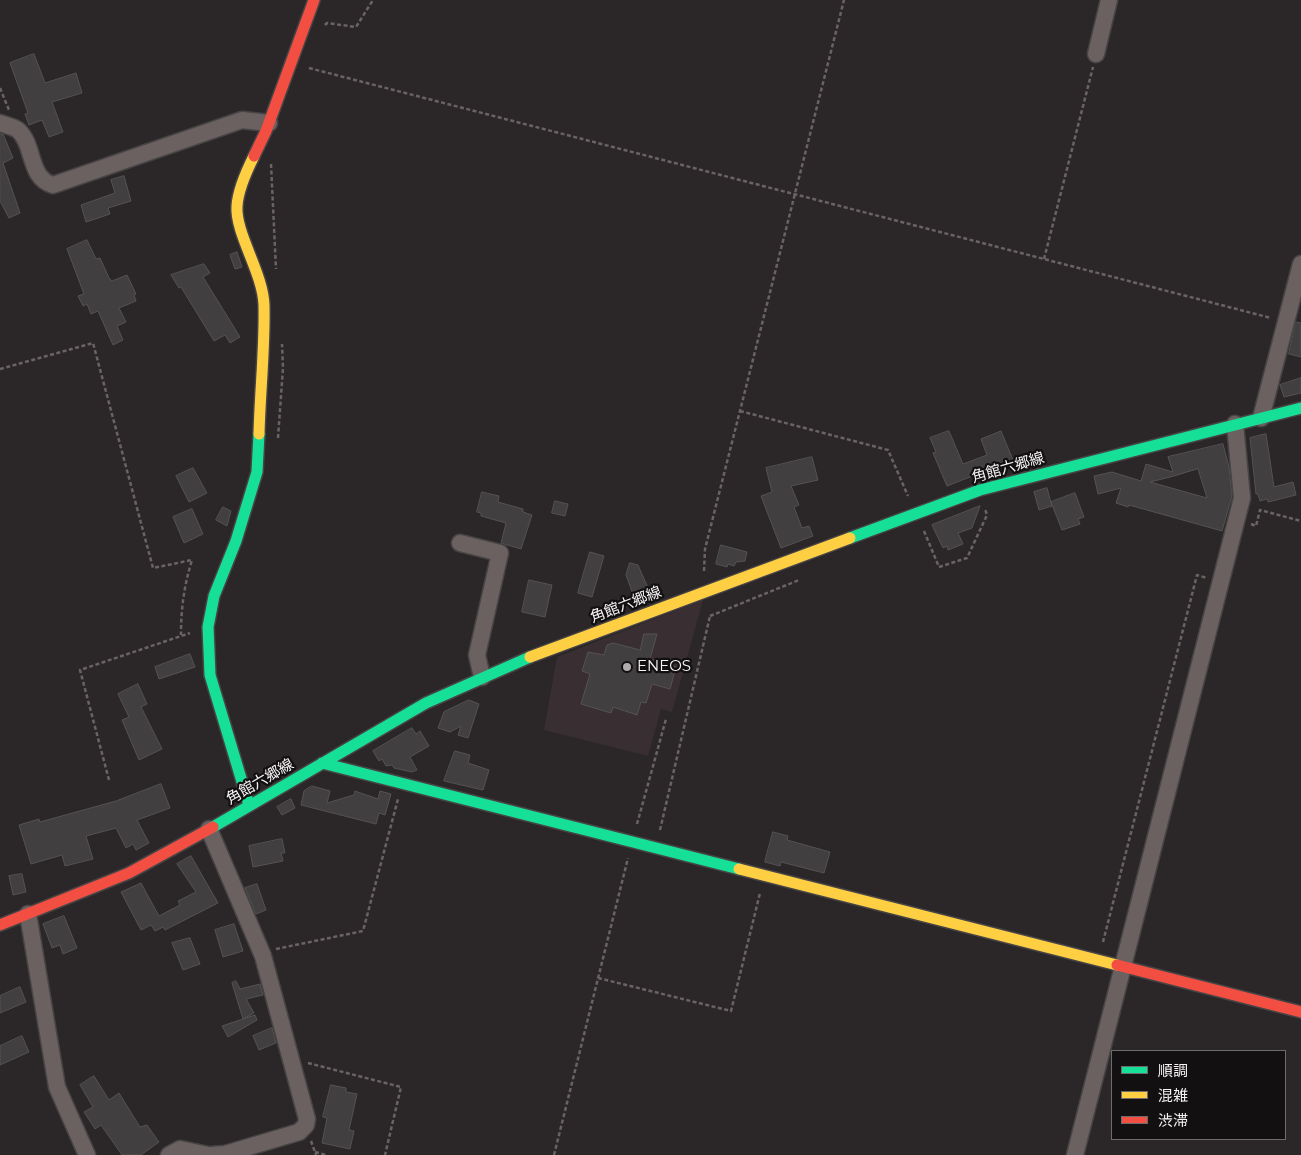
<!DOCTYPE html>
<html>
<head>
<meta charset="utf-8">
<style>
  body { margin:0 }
  #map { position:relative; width:1301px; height:1155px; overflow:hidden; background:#2b2729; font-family:Montserrat,"Noto Sans JP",sans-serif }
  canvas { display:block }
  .legend { position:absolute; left:1111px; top:1050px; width:175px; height:90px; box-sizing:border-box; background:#121011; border:1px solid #6e6b6c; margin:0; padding:6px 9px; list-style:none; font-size:15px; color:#f7f3f5 }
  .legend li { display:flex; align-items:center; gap:10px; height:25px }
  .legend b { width:25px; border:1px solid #6e6b6c }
</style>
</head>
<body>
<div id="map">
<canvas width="1301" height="1155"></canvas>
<ul class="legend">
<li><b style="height:6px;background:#16e098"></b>順調</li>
<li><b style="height:6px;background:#ffcf43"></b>混雑</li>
<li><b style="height:6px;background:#f24e42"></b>渋滞</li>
</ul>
</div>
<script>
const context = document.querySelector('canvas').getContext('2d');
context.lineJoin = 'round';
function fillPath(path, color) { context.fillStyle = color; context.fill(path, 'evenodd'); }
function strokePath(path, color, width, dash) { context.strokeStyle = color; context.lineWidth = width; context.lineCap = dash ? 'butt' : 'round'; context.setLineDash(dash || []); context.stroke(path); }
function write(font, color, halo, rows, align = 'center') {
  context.font = font + ' Montserrat,"Noto Sans JP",sans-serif'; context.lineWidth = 4.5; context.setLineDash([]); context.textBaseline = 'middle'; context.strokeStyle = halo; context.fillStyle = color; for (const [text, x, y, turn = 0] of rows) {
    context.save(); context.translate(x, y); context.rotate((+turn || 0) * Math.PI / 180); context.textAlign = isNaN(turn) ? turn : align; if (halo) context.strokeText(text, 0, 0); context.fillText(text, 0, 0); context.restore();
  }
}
fillPath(new Path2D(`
  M 703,600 L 672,712 L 661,709 L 648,756 L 544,730 L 557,657 Z`), '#392e31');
const building = new Path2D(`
  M 34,54 L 45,83 L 76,73 L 82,93 L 52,102 L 63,132 L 49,137 L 42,120 L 29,125 L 25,114 L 28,113 L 10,63 Z
  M 0,134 L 3,134 L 13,158 L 3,163 L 20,213 L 9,218 L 0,201 Z
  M 124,176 L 131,201 L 108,208 L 110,214 L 86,222 L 81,205 L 115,193 L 111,180 Z
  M 87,240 L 96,259 L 100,258 L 109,278 L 112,281 L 127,275 L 136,294 L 134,295 L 136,301 L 119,308 L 126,322 L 117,326 L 123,340 L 113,345 L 98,311 L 91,314 L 87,304 L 83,306 L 78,296 L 84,294 L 67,249 Z
  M 237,252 L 242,267 L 235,269 L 230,255 Z
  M 204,264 L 210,273 L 203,277 L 240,337 L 230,343 L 225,335 L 214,341 L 181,287 L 179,288 L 171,275 Z
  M 1296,322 L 1301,323 L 1301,357 L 1289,354 Z
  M 1301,378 L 1301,393 L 1284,397 L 1280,385 Z
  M 949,431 L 963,464 L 987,455 L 981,439 L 1001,431 L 1013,460 L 947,486 L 933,453 L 936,452 L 930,438 Z
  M 1266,434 L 1274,487 L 1293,482 L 1296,495 L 1268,502 L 1267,499 L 1260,501 L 1258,494 L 1256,494 L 1250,438 Z
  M 1223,444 L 1229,467 L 1232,496 L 1222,531 L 1129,505 L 1128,507 L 1116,503 L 1121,488 L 1098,494 L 1094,476 L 1112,472 L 1141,481 L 1146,464 L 1173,472 L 1168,457 ZM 1198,469 L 1207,498 L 1150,482 L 1174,476 Z
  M 812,457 L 818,480 L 791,486 L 799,505 L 794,507 L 802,528 L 809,526 L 813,536 L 781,548 L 761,496 L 772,492 L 766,468 Z
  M 193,468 L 207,493 L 189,502 L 176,476 Z
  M 1047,488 L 1052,506 L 1039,510 L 1034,492 Z
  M 482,492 L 499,496 L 498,502 L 523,509 L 523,512 L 532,515 L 521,549 L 501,543 L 506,523 L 481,516 L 481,513 L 477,512 Z
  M 1075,493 L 1084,517 L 1078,519 L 1080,524 L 1062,530 L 1051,502 Z
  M 555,501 L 568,504 L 565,516 L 552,513 Z
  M 980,506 L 972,528 L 958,533 L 963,544 L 948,550 L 947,546 L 943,548 L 932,525 Z
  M 223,507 L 231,511 L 227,526 L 216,520 Z
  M 192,509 L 203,534 L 184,543 L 173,517 Z
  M 721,545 L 747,552 L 745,561 L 736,562 L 734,566 L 728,564 L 727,567 L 716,564 Z
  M 590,552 L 604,556 L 592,597 L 578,593 Z
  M 630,563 L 638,565 L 649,590 L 644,592 L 646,598 L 636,602 L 626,575 Z
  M 529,580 L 552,585 L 545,617 L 522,612 Z
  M 644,634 L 657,634 L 650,659 L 676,667 L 670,689 L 652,684 L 646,703 L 641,702 L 637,715 L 613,707 L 611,713 L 581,704 L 590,674 L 582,671 L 588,652 L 604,655 L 607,645 L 613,643 L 640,650 Z
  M 190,654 L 195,667 L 159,679 L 155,667 Z
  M 138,684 L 147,704 L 141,707 L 162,749 L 139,760 L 122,720 L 129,717 L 118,694 Z
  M 469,700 L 479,704 L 468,738 L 458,735 L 461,726 L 450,732 L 438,728 L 444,712 Z
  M 412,728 L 416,734 L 420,731 L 429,746 L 410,757 L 417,770 L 412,772 L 394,768 L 392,765 L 386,766 L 382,759 L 379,761 L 373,751 Z
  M 455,751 L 470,755 L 468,763 L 489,770 L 483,790 L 444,781 Z
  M 161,784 L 170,808 L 137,820 L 149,843 L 136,850 L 133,844 L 126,848 L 116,828 L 86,836 L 93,859 L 65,866 L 62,855 L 31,864 L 19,825 L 39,819 L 40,822 L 116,801 Z
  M 312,786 L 330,791 L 327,803 L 354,795 L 355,791 L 378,799 L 380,791 L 391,794 L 385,815 L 379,813 L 376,824 L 301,805 L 304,791 Z
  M 291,799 L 295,808 L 282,815 L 277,807 Z
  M 773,832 L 788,836 L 787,840 L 830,852 L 824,873 L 781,862 L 780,866 L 765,862 Z
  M 282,839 L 285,853 L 281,853 L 283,861 L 253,867 L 249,846 Z
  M 191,856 L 218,903 L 165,930 L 163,927 L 155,931 L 151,925 L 141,930 L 121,892 L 141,883 L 159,916 L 180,905 L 178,901 L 196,892 L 177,864 Z
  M 22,874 L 26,892 L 13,895 L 9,876 Z
  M 257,884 L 266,910 L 256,914 L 245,888 Z
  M 64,916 L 77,948 L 63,954 L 60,945 L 52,948 L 43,924 Z
  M 234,924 L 243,951 L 223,957 L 215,930 Z
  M 190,938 L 200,964 L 183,970 L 172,943 Z
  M 236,981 L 240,989 L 260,984 L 263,995 L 246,999 L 254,1013 L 243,1019 L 255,1015 L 257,1020 L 228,1037 L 222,1026 L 243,1019 L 232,983 Z
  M 20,987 L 26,1002 L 0,1013 L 0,996 Z
  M 272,1028 L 276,1043 L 259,1050 L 253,1036 Z
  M 22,1036 L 29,1052 L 0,1065 L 0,1046 Z
  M 94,1076 L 109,1100 L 119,1093 L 140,1127 L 147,1125 L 159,1142 L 141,1155 L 122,1155 L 101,1125 L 95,1129 L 84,1112 L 93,1107 L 80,1085 Z
  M 331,1085 L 346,1088 L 346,1092 L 357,1094 L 349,1130 L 354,1131 L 350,1149 L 322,1143 L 327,1118 L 323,1117 Z`);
fillPath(building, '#423f40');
strokePath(building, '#545253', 1);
const street = new Path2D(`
  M 1096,54 L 1109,0
  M 0,123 C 6,125 14,127 18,130 C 35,145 28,178 53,185 L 242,120 L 269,123
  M 1261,418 L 1301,264
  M 460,543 L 500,553 L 477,655 L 482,677
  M 209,829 L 263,956 L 307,1119 L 306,1125 L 299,1132 L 225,1154 L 212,1155
  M 28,914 L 57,1087 L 87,1155
  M 169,1155 L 180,1149 L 208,1155
  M 1075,1155 L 1242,498 L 1235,424`);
const fast = new Path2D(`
  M 850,538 L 980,490 L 1301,408
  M 322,763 L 739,869
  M 249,805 L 210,675 L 208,627 L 214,596 L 236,541 L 257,472 L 259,434
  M 213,827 L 426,703 L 530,657`);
const slow = new Path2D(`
  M 254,156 C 247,170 238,190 237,206 C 235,233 263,273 264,305 C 265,348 260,392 259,434
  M 530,657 L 850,538
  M 739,869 L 1117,965`);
const jam = new Path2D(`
  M 254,156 L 266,131 L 314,0
  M 0,925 L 129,873 L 213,827
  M 1117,965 L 1301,1012`);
strokePath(street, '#474446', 19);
strokePath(fast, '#474446', 14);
strokePath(slow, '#474446', 14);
strokePath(jam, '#474446', 14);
strokePath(new Path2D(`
  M 325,25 L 327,23 L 356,27 L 373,0
  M 309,68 L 1271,318
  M 0,88 L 9,110
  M 271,164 L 276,269
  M 1044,259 L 1093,67
  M 0,369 L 93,343 L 153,568 L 192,560 C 184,586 181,608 181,635
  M 740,411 L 888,450 L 908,496
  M 278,438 L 283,368 L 282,344
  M 1251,524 L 1256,526 L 1260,510 L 1301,521
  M 924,531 L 939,567 L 967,558 L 987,515 L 985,509
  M 704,571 L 705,549 L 844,0
  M 710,616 L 799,580
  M 109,780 L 80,670 L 190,633
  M 637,824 L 666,719
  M 660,830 L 710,616
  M 1103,942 L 1197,575 L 1207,578
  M 276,949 L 363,931 L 398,799
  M 598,978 L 731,1011 L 760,893
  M 308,1063 L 401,1087 L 385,1155
  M 311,1141 L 316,1155
  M 315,1152 L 326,1155
  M 554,1155 L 628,858`), '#6a6263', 2.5, [4, 2.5]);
strokePath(street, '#6c6161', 16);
strokePath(fast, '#16e098', 11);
strokePath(slow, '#ffcf43', 11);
strokePath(jam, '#f24e42', 11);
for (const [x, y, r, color] of [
  [627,667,5,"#b0acae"]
]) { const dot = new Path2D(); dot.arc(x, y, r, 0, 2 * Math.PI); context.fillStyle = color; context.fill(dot); strokePath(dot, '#121011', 2); }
write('15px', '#f7f3f5', '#121011', [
  ["角館六郷線",1008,468,-16],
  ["角館六郷線",626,605,-21],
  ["角館六郷線",260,782,-30]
]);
write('15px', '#f7f3f5', '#121011', [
  ["ENEOS",637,667]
], 'left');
</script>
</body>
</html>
